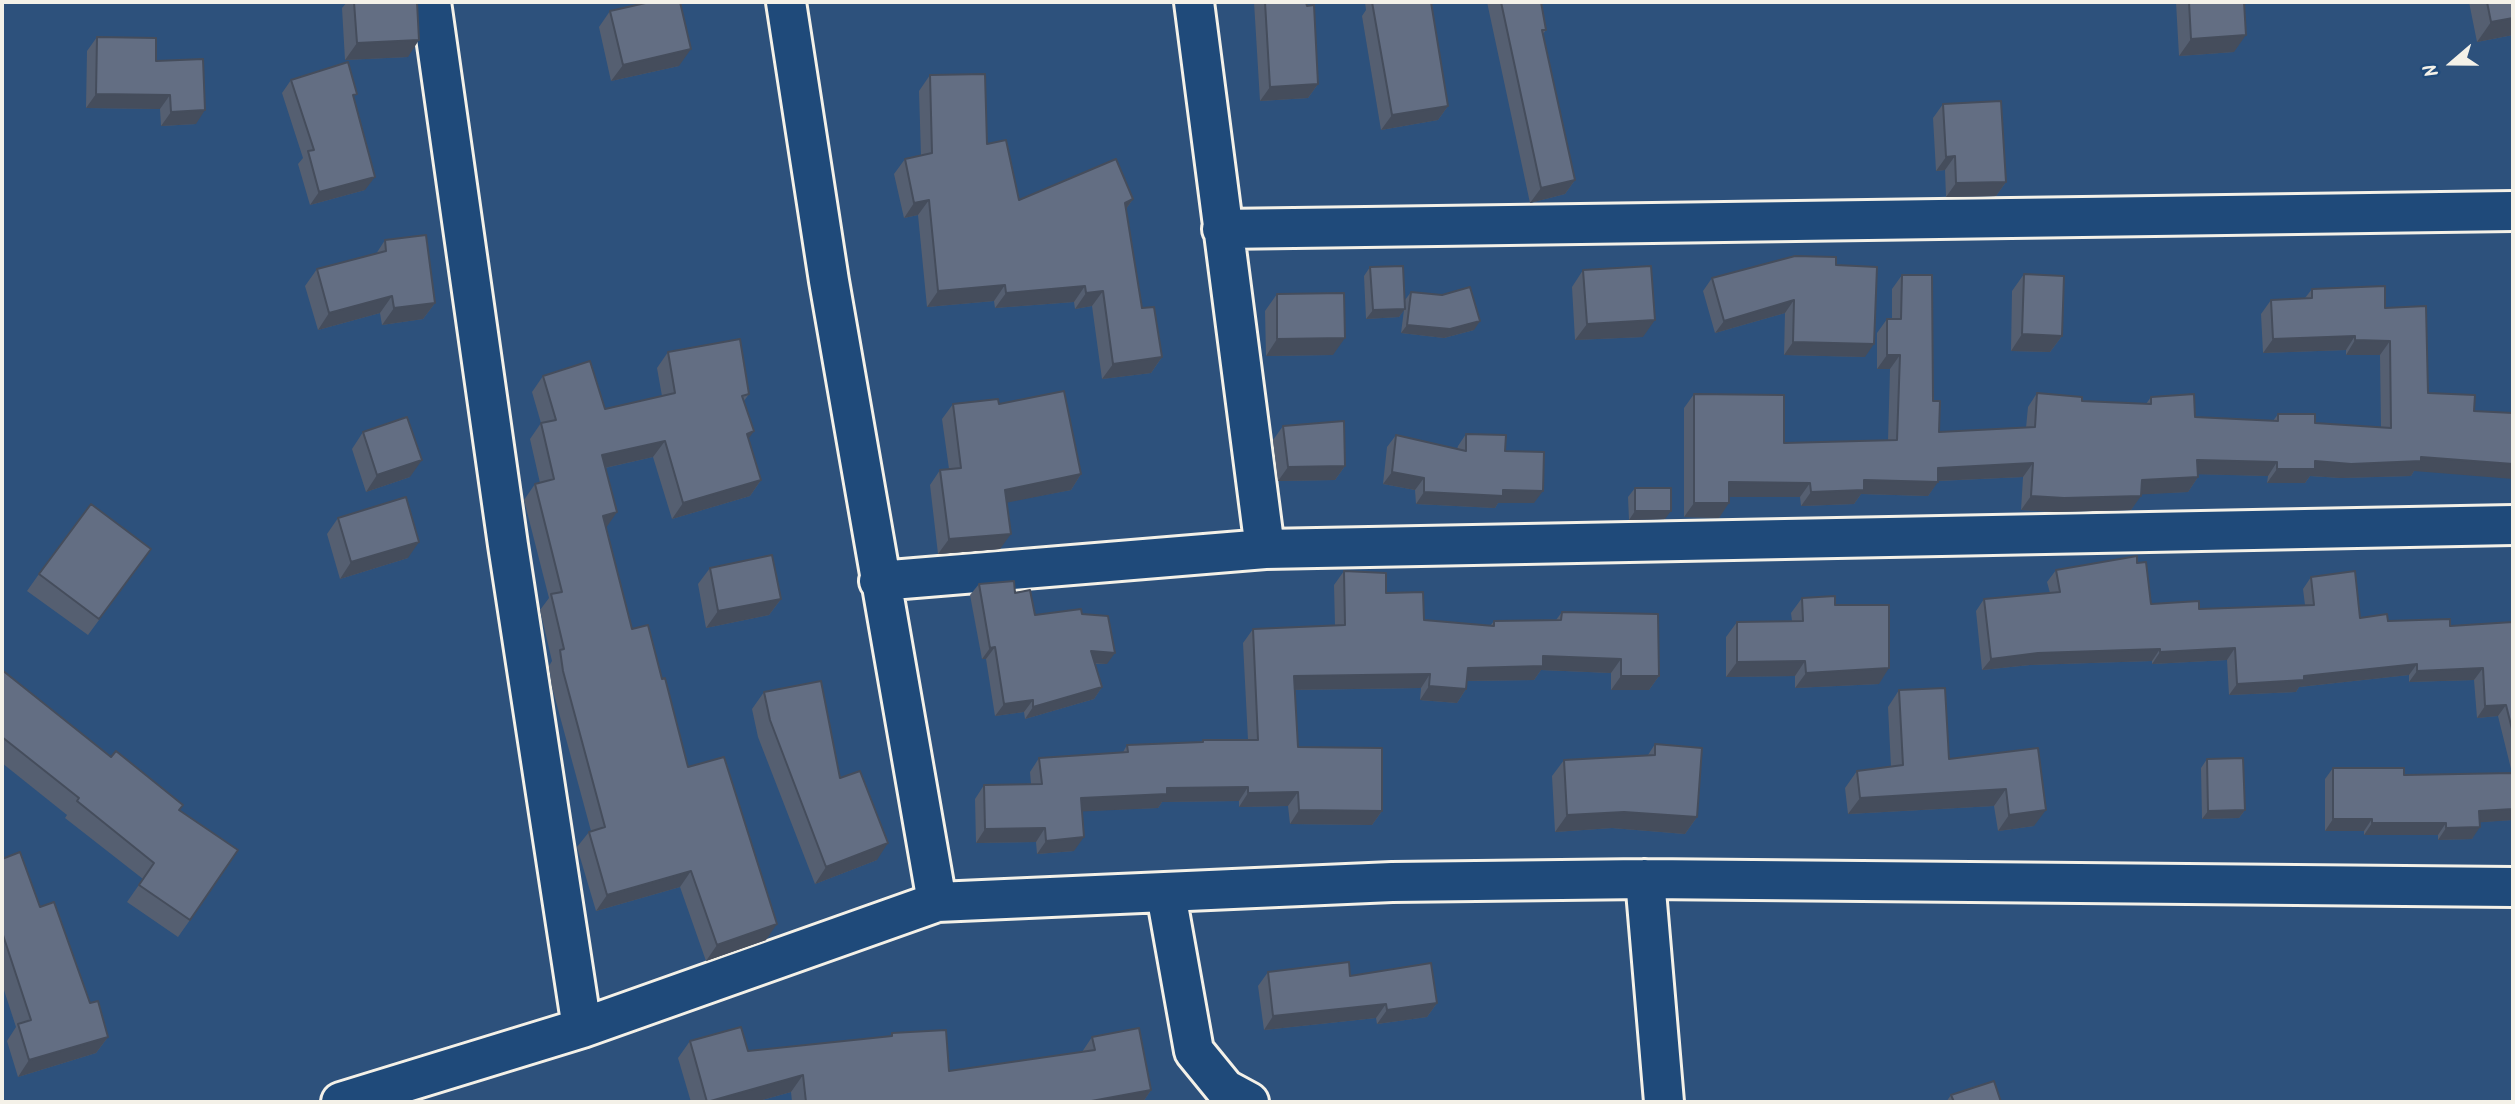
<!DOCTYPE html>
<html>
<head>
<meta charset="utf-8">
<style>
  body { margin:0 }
  #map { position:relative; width:2515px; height:1104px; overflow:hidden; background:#2d517c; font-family:Kalam,sans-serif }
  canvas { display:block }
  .frame { position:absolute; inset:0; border:4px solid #f4f1e8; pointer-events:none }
  .north { position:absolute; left:2417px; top:28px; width:70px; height:70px; -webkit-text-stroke:5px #1f4a7a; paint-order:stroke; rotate:250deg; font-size:19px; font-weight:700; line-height:28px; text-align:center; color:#f4f1e8 }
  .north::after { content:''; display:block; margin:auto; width:24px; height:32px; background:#f4f1e8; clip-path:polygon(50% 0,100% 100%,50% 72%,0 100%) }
</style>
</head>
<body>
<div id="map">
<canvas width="2515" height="1104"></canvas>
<div class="frame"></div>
<div class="north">N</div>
</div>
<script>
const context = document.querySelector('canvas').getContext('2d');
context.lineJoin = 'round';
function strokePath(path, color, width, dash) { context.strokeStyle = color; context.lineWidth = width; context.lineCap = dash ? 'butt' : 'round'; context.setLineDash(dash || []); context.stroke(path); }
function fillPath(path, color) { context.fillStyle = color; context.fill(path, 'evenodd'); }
const minor = new Path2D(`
  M 431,2 L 508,545 L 582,1028
  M 786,2 L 829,281 L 937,902
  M 1194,2 L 1265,549 L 2513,525
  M 1222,229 L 2513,211
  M 879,581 L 1265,549
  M 1645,879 L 1664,1102
  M 1166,894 L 1194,1051 L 1225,1089 L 1249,1102
  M 341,1102 L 582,1028 L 937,902 L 1392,882 L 1645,879 L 2513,887`);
strokePath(minor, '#f4f1e8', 44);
strokePath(minor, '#1f4a7a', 38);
fillPath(new Path2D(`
  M 347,2 L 417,2 L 408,57 L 345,60 L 342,8 Z
  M 1254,2 L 1306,2 L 1318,84 L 1308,98 L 1260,101 Z
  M 1365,2 L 1431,2 L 1448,106 L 1438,120 L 1381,130 L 1362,16 L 1366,10 Z
  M 1487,2 L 1541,2 L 1546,30 L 1543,34 L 1575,180 L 1565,194 L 1530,203 Z
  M 2176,2 L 2244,2 L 2234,52 L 2179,56 Z
  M 2469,2 L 2513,2 L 2513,35 L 2477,42 Z
  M 610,11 L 679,66 L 611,81 L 599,27 Z
  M 97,37 L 156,61 L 196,124 L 161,126 L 160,109 L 86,108 L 87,51 Z
  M 930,75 L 987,144 L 1019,200 L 1133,199 L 1126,209 L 1142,308 L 1162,357 L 1151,373 L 1102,379 L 1092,306 L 1075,309 L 1074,302 L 995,308 L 994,301 L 927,307 L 918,215 L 904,218 L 894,174 L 905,159 L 921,156 L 919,91 Z
  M 291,80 L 354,99 L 365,190 L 310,205 L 298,164 L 303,158 L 282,93 Z
  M 1943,104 L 2006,182 L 1996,196 L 1946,197 L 1945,170 L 1936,171 L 1933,118 Z
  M 385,240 L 435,303 L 423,319 L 382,325 L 380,313 L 318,330 L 305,286 L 317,269 L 376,254 Z
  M 1836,265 L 1865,357 L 1784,355 L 1785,313 L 1715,333 L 1703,291 L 1712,278 Z
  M 1370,267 L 1405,300 L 1411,292 L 1474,330 L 1444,338 L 1401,333 L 1404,310 L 1399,317 L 1366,319 L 1364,276 Z
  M 1583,270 L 1643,337 L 1575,340 L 1572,287 Z
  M 2024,274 L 2062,336 L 2050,352 L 2011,351 L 2012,291 Z
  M 1902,275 L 1939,432 L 2026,428 L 2028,407 L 2037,393 L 2082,401 L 2146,404 L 2151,397 L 2195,417 L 2273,421 L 2278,414 L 2315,423 L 2381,427 L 2380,355 L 2346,355 L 2346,350 L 2263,353 L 2261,314 L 2271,300 L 2305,298 L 2312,289 L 2385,308 L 2414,471 L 2411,476 L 2341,478 L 2310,476 L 2305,483 L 2267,483 L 2268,476 L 2198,474 L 2198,477 L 2188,492 L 2141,494 L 2131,510 L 2054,512 L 2021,510 L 2023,477 L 1938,481 L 1928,496 L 1861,494 L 1854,504 L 1801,506 L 1800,497 L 1729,497 L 1719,518 L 1684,517 L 1684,408 L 1694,394 L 1784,443 L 1888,441 L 1890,369 L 1877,369 L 1877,333 L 1887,319 L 1892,319 L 1892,289 Z
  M 1277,294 L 1333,355 L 1266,356 L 1265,311 Z
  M 668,352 L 749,394 L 744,401 L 749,439 L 761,480 L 750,496 L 672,519 L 653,457 L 605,468 L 606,528 L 632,629 L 662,679 L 688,767 L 766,940 L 706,961 L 680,887 L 596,911 L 577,847 L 589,832 L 591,831 L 552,687 L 549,666 L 552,661 L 540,610 L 549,598 L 524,500 L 535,484 L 540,483 L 530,439 L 541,423 L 532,392 L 543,376 L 605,409 L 662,396 L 657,368 Z
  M 953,404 L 999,404 L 1081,474 L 1071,490 L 1007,502 L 1000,549 L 938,554 L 930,485 L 940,470 L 949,469 L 942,419 Z
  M 1283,426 L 1345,466 L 1335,480 L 1278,481 L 1273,440 Z
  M 363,432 L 410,477 L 366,492 L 352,449 Z
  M 1466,434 L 1505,451 L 1534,503 L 1498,503 L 1495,508 L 1416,504 L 1415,490 L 1383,484 L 1387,447 L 1396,435 L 1457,449 L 1458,446 Z
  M 1635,488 L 1665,519 L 1629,520 L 1628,497 Z
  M 338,518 L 408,558 L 340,579 L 327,534 Z
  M 151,549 L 88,635 L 27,591 L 39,574 Z
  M 2137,563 L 2151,604 L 2199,609 L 2305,605 L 2303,589 L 2311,577 L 2360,618 L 2450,626 L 2513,622 L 2513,820 L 2480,822 L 2472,839 L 2438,840 L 2438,835 L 2364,835 L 2364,831 L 2325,831 L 2325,779 L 2333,768 L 2404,775 L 2512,773 L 2498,716 L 2477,718 L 2474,680 L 2409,682 L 2409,675 L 2299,687 L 2296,692 L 2229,695 L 2227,660 L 2152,664 L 2152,661 L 2030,665 L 1982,670 L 1976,611 L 1984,599 L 2050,593 L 2047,582 L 2056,570 Z
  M 710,568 L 781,599 L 769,615 L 706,628 L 698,584 Z
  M 1344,571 L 1386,593 L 1424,620 L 1490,626 L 1494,621 L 1556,620 L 1562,612 L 1659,676 L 1649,690 L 1611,690 L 1611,673 L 1541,670 L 1534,680 L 1467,681 L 1466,689 L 1457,703 L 1420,700 L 1421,688 L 1295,690 L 1298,747 L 1382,811 L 1372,825 L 1290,824 L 1288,806 L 1239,807 L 1239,801 L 1162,802 L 1158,808 L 1082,811 L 1074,851 L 1037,854 L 1036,842 L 976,843 L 975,799 L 984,785 L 1031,784 L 1030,772 L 1039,758 L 1123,752 L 1127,745 L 1201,742 L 1203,740 L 1248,740 L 1243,643 L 1253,629 L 1335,626 L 1334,585 Z
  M 979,584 L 1015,593 L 1035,615 L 1082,614 L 1107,664 L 1095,664 L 1102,687 L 1094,699 L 1025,719 L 1024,712 L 995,716 L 986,659 L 982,659 L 970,595 Z
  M 1802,598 L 1835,605 L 1879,684 L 1795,688 L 1795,676 L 1726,677 L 1726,637 L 1737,622 L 1792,621 L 1791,613 Z
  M 2,670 L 179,810 L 190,920 L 178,937 L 127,902 L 143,879 L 65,818 L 67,815 L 2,763 Z
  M 1899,690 L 1949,759 L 2038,748 L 2034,826 L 1998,831 L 1994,806 L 1848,814 L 1845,788 L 1857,771 L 1891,767 L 1888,707 Z
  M 764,692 L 840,778 L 877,860 L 815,884 L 758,737 L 752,709 Z
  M 1655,744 L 1697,817 L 1685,834 L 1612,828 L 1555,832 L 1552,776 L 1564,760 L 1648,755 Z
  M 2207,759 L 2245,810 L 2239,818 L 2202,819 L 2201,768 Z
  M 2,859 L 40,907 L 108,1037 L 96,1053 L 18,1077 L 7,1041 L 16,1027 L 2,984 Z
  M 1268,972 L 1350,976 L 1437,1003 L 1427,1017 L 1377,1024 L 1376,1018 L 1264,1030 L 1258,986 Z
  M 892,1033 L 949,1071 L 1082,1052 L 1092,1037 L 1151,1090 L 1143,1102 L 792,1102 L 791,1092 L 755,1102 L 691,1102 L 678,1058 L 690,1041 L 748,1051 L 890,1037 Z
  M 1951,1095 L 2001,1102 L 1946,1102 Z`), '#555f71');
fillPath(new Path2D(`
  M 2513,18 L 2513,35 L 2477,42 L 2491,22 Z
  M 2246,35 L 2234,52 L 2179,56 L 2191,39 Z
  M 419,40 L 408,57 L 345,60 L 357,43 Z
  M 691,49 L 679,66 L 611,81 L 623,65 Z
  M 1318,84 L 1308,98 L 1260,101 L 1270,87 Z
  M 96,94 L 170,95 L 160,109 L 86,108 Z
  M 1448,106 L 1438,120 L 1381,130 L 1392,115 Z
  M 205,110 L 196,124 L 161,126 L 171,112 Z
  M 1955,156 L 1945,170 L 1936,171 L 1946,157 Z
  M 375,177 L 365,190 L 310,205 L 319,192 Z
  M 1575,180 L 1565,194 L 1530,203 L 1541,188 Z
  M 2006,182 L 1996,196 L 1946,197 L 1956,183 Z
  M 1133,199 L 1122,215 L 1125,203 Z
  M 929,200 L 918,215 L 904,218 L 914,203 Z
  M 1005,285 L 994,301 L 927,307 L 938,291 Z
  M 1085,286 L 1074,302 L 995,308 L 1006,293 Z
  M 1103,291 L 1092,306 L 1075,309 L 1086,293 Z
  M 392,296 L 380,313 L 318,330 L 329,313 Z
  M 1794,300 L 1785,313 L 1715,333 L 1724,321 Z
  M 435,303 L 423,319 L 382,325 L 394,308 Z
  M 1405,309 L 1399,317 L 1366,319 L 1373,310 Z
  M 1655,320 L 1643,337 L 1575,340 L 1587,324 Z
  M 1480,321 L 1474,330 L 1444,338 L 1401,333 L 1407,325 Z
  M 2022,334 L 2062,336 L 2050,352 L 2011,351 Z
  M 2355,336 L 2346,350 L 2263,353 L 2273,339 Z
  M 1345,338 L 1333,355 L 1266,356 L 1277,339 Z
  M 2355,340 L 2390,341 L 2380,355 L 2346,355 Z
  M 1793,342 L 1874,344 L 1865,357 L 1784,355 Z
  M 1887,355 L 1900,355 L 1890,369 L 1877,369 Z
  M 1162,357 L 1151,373 L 1102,379 L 1113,364 Z
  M 754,431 L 743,447 L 747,434 Z
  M 665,441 L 653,457 L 591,471 L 602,455 Z
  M 2421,457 L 2513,464 L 2513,479 L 2414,471 L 2411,476 L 2341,478 L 2310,476 L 2305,483 L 2267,483 L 2277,469 L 2315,461 Z
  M 422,460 L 410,477 L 366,492 L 377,475 Z
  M 2197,460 L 2277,462 L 2268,476 L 2187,474 Z
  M 2033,463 L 2023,477 L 1935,481 L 1938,482 L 1928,496 L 1861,494 L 1854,504 L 1801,506 L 1811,492 L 1864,480 L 1938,468 Z
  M 1345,466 L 1335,480 L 1278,481 L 1288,467 Z
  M 1392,472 L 1424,478 L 1415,490 L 1383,484 Z
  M 1081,474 L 1071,490 L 995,505 L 1005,490 Z
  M 2198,477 L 2188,492 L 2132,495 L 2142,480 Z
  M 761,480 L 750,496 L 672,519 L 683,503 Z
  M 1729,482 L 1810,483 L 1800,497 L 1719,497 Z
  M 1503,490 L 1543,491 L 1534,503 L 1498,503 L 1495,508 L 1416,504 L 1424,492 Z
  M 2031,496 L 2141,496 L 2131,510 L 2054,512 L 2021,510 Z
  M 1694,503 L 1729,503 L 1719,518 L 1684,517 Z
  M 1635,511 L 1671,511 L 1665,519 L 1629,520 Z
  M 617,512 L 606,528 L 603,516 Z
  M 1011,534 L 1000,549 L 938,554 L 949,539 Z
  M 419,542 L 408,558 L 340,579 L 351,562 Z
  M 781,599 L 769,615 L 706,628 L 718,611 Z
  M 995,647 L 986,659 L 982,659 L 990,648 Z
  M 2235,648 L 2227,660 L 2152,664 L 2160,652 Z
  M 2160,649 L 2152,661 L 2030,665 L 1982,670 L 1991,659 L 2038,653 Z
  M 1091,651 L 1115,653 L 1107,664 L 1083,663 Z
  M 1543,656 L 1621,659 L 1611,673 L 1541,670 L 1534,680 L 1459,681 L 1468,668 Z
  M 1805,661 L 1795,676 L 1726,677 L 1737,662 Z
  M 2417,664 L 2409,675 L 2299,687 L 2296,692 L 2229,695 L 2237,684 Z
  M 1889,668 L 1879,684 L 1795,688 L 1806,673 Z
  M 2483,668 L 2474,680 L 2409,682 L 2417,671 Z
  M 1430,674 L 1421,688 L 1285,690 L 1294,676 Z
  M 1621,676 L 1659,676 L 1649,690 L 1611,690 Z
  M 1429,686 L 1466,689 L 1457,703 L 1420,700 Z
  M 1102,687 L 1094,699 L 1025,719 L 1033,707 Z
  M 1033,700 L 1024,712 L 995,716 L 1004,704 Z
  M 2506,705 L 2498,716 L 2477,718 L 2485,706 Z
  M 1248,787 L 1239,801 L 1162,802 L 1158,808 L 1071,812 L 1081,798 L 1167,788 Z
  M 2006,789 L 1994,806 L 1848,814 L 1860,798 Z
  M 1298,792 L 1288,806 L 1239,807 L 1248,793 Z
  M 2513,809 L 2513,820 L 2471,823 L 2479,811 Z
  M 1299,810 L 1382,811 L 1372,825 L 1290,824 Z
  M 2046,810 L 2034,826 L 1998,831 L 2009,815 Z
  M 2245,810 L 2239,818 L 2202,819 L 2208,811 Z
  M 1624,812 L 1697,817 L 1685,834 L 1612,828 L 1555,832 L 1567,815 Z
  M 2333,819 L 2372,819 L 2364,831 L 2325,831 Z
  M 2372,823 L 2446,823 L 2438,835 L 2364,835 Z
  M 2480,827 L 2472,839 L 2438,840 L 2446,828 Z
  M 1045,828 L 1036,842 L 976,843 L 985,829 Z
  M 1084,837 L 1074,851 L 1037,854 L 1046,841 Z
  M 888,843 L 877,860 L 815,884 L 826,867 Z
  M 691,871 L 680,887 L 596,911 L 607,895 Z
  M 777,924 L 766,940 L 706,961 L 717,945 Z
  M 1437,1003 L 1427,1017 L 1377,1024 L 1387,1010 Z
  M 1386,1004 L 1376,1018 L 1264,1030 L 1273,1016 Z
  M 108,1037 L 96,1053 L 18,1077 L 29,1060 Z
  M 803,1075 L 791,1092 L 755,1102 L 709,1102 Z
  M 1151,1090 L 1143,1102 L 1086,1102 Z`), '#454d5c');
const building = new Path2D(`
  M 354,2 L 417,2 L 419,40 L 357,43 Z
  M 650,2 L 680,2 L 691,49 L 623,65 L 610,11 Z
  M 1265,2 L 1306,2 L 1307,6 L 1314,5 L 1318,84 L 1270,87 Z
  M 1372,2 L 1431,2 L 1448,106 L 1392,115 Z
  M 1501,2 L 1541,2 L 1546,30 L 1542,30 L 1575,180 L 1541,188 Z
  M 2189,2 L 2244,2 L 2246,35 L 2191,39 Z
  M 2487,2 L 2513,2 L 2513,18 L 2491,22 Z
  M 97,37 L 156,38 L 156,61 L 203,59 L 205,110 L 171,112 L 170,95 L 96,94 Z
  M 348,62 L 357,94 L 353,95 L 375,177 L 319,192 L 308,151 L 314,150 L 291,80 Z
  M 985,74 L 987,144 L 1006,140 L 1019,200 L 1116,159 L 1133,199 L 1125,203 L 1142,308 L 1154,307 L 1162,357 L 1113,364 L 1103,291 L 1086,293 L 1085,286 L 1006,293 L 1005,285 L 938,291 L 929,200 L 914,203 L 905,159 L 932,153 L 930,75 Z
  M 2001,101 L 2006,182 L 1956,183 L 1955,156 L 1946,157 L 1943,104 Z
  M 426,235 L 435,303 L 394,308 L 392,296 L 329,313 L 317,269 L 386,251 L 385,240 Z
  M 1795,256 L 1836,257 L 1836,265 L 1877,267 L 1874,344 L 1793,342 L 1794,300 L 1724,321 L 1712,278 Z
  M 1403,266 L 1405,309 L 1373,310 L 1370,267 Z
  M 1651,266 L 1655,320 L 1587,324 L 1583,270 Z
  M 2024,274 L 2064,276 L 2062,336 L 2022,334 Z
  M 1902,275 L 1932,275 L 1933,401 L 1940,401 L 1939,432 L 2035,427 L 2037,393 L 2082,397 L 2082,401 L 2151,404 L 2151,397 L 2194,394 L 2195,417 L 2278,421 L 2278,414 L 2315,414 L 2315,423 L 2391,428 L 2390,341 L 2355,340 L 2355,336 L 2273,339 L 2271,300 L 2312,298 L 2312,289 L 2385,286 L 2385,308 L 2426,306 L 2428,393 L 2475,395 L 2474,411 L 2513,413 L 2513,464 L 2421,457 L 2421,461 L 2351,464 L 2315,461 L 2315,469 L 2277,469 L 2277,462 L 2197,460 L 2198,477 L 2142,480 L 2141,496 L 2064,498 L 2031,496 L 2033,463 L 1938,468 L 1938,482 L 1864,480 L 1864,490 L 1811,492 L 1810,483 L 1729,482 L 1729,503 L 1694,503 L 1694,394 L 1784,395 L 1784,443 L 1897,440 L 1900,355 L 1887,355 L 1887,319 L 1901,319 Z
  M 1470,287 L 1480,321 L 1450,329 L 1407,325 L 1411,292 L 1442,295 Z
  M 1344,293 L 1345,338 L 1277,339 L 1277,294 Z
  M 740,339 L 749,394 L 742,396 L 754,431 L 747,434 L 761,480 L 683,503 L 665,441 L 602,455 L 617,512 L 603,516 L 632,629 L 648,625 L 662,679 L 665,678 L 688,767 L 724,757 L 777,924 L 717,945 L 691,871 L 607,895 L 589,832 L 605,827 L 563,671 L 560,650 L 564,649 L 551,594 L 562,592 L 535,484 L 554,479 L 541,423 L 556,420 L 543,376 L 590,361 L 605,409 L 675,393 L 668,352 Z
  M 1064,391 L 1081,474 L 1005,490 L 1011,534 L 949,539 L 940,470 L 961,468 L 953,404 L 998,399 L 999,404 Z
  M 407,417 L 422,460 L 377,475 L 363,432 Z
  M 1344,421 L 1345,466 L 1288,467 L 1283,426 Z
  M 1466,434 L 1506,435 L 1505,451 L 1544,452 L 1543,491 L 1503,490 L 1503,496 L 1424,492 L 1424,478 L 1392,472 L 1396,435 L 1466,451 Z
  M 1635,488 L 1671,488 L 1671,511 L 1635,511 Z
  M 406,497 L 419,542 L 351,562 L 338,518 Z
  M 91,504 L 151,549 L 99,619 L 39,574 Z
  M 772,555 L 781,599 L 718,611 L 710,568 Z
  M 2137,556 L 2137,563 L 2146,562 L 2151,604 L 2199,601 L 2199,609 L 2314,605 L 2311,577 L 2355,571 L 2360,618 L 2387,614 L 2388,621 L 2450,619 L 2450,626 L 2513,622 L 2513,733 L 2506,705 L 2485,706 L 2483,668 L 2417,671 L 2417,664 L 2304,676 L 2304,680 L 2237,684 L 2235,648 L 2160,652 L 2160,649 L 2038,653 L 1991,659 L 1984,599 L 2060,592 L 2056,570 Z
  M 1344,571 L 1386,573 L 1386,593 L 1423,592 L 1424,620 L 1494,626 L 1494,621 L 1561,620 L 1562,612 L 1658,614 L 1659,676 L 1621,676 L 1621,659 L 1543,656 L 1543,666 L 1468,668 L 1466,689 L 1429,686 L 1430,674 L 1294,676 L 1298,747 L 1382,748 L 1382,811 L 1299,810 L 1298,792 L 1248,793 L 1248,787 L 1167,788 L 1167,794 L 1081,798 L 1084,837 L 1046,841 L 1045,828 L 985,829 L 984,785 L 1042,784 L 1039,758 L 1128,752 L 1127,745 L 1203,742 L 1203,740 L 1258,740 L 1253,629 L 1345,625 Z
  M 1014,581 L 1015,593 L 1030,590 L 1035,615 L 1081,609 L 1082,614 L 1108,616 L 1115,653 L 1091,651 L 1102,687 L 1033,707 L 1033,700 L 1004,704 L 995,647 L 990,648 L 979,584 Z
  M 1835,596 L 1835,605 L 1889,605 L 1889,668 L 1806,673 L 1805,661 L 1737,662 L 1737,622 L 1803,621 L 1802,598 Z
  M 2,670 L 111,757 L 116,751 L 183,805 L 179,810 L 238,850 L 190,920 L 139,885 L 154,863 L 77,801 L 79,798 L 2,737 Z
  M 821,681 L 840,778 L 860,771 L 888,843 L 826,867 L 770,720 L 764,692 Z
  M 1945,688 L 1949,759 L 2038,748 L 2046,810 L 2009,815 L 2006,789 L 1860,798 L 1857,771 L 1903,765 L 1899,690 Z
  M 1655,744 L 1702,748 L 1697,817 L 1624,812 L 1567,815 L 1564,760 L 1655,755 Z
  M 2243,758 L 2245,810 L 2208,811 L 2207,759 Z
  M 2333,768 L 2404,768 L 2404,775 L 2513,773 L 2513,809 L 2479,811 L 2480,827 L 2446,828 L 2446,823 L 2372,823 L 2372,819 L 2333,819 Z
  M 20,852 L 40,907 L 54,902 L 90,1003 L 98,1001 L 108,1037 L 29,1060 L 18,1024 L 31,1020 L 2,932 L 2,859 Z
  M 1349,962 L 1350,976 L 1431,963 L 1437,1003 L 1387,1010 L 1386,1004 L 1273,1016 L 1268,972 Z
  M 741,1027 L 748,1051 L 892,1036 L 892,1033 L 946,1030 L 949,1071 L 1095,1050 L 1092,1037 L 1139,1028 L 1151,1090 L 1086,1102 L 806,1102 L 803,1075 L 707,1102 L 690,1041 Z
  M 1994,1081 L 2001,1102 L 1954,1102 L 1951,1095 Z`);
fillPath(building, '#636e83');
strokePath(building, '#454d5c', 2);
</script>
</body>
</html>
